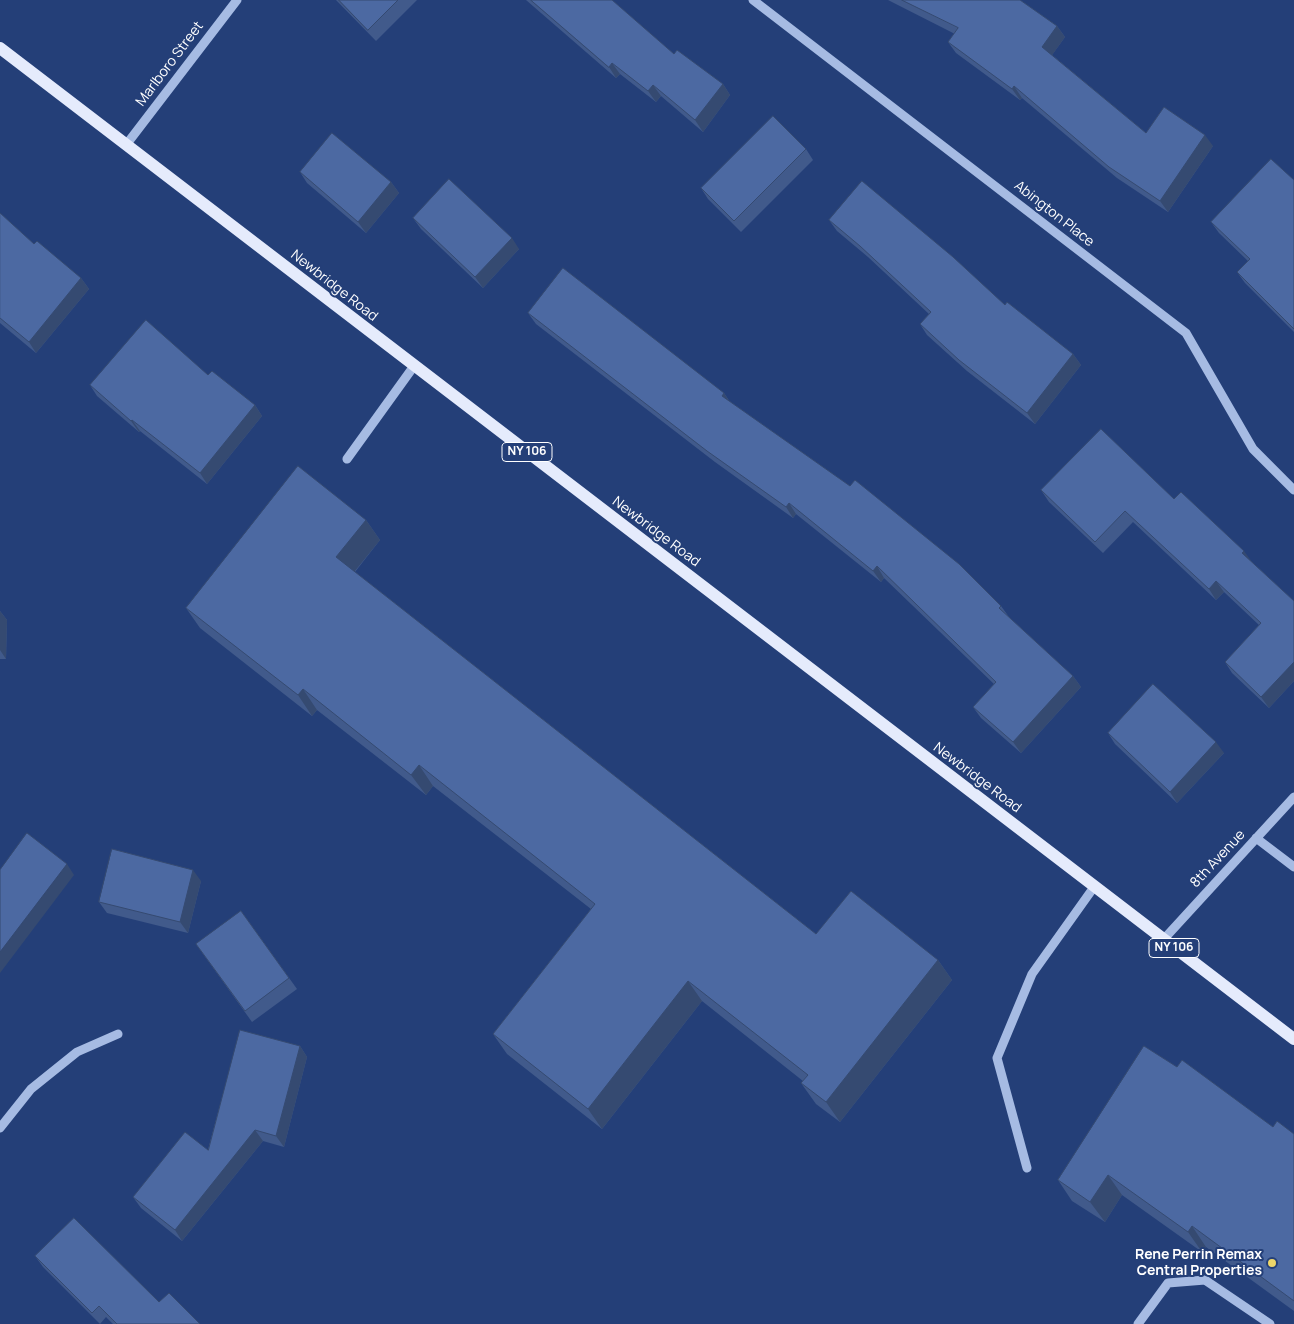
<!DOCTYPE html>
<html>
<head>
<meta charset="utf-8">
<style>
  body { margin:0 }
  canvas { display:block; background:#243f78 }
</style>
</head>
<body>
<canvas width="1294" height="1324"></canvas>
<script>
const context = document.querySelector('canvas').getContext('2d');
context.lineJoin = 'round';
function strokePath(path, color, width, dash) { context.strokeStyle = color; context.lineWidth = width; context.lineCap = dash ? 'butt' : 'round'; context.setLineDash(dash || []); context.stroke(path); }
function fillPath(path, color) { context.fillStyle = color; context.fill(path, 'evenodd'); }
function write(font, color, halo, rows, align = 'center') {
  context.font = font + ' Manrope,sans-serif'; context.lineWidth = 4; context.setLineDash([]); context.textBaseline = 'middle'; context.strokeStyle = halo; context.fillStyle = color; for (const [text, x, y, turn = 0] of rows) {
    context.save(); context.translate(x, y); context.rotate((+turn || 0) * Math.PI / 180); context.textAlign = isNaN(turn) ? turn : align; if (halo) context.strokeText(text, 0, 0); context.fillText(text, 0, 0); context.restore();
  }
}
strokePath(new Path2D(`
  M 753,0 L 1186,333 L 1253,449 L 1294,490
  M 126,145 L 237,0
  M 347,459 L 414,366
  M 1256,838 L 1294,867
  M 1163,940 L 1294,797
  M 0,1128 L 31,1089 L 77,1052 L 118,1034
  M 1027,1168 L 997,1058 L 1032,974 L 1094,887
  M 1138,1324 L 1168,1283 L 1205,1280 L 1270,1324`), '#a6bbe3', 9);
strokePath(new Path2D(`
  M 0,48 L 1294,1039`), '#e5ebfc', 12);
fillPath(new Path2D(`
  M 336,0 L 417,0 L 376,41 Z
  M 526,0 L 612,0 L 674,54 L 723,84 L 730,95 L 703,132 L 661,96 L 656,102 L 620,74 L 616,78 Z
  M 888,0 L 1020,0 L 1057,26 L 1065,37 L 1052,55 L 1146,133 L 1213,146 L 1168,212 L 1117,178 L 1022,98 L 1020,100 L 956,53 L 948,42 L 955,34 Z
  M 806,149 L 813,160 L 741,232 L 708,199 L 701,188 Z
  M 300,172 L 391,182 L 399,193 L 366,233 L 307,183 Z
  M 1294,180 L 1294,332 L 1245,283 L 1237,272 L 1248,261 L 1219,233 L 1211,222 Z
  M 0,213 L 34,244 L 81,278 L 89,289 L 36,353 L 0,323 Z
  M 413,218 L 519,249 L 483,288 L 421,229 Z
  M 829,220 L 1005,305 L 1073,354 L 1081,365 L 1035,424 L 967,371 L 927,335 L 920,324 L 929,314 L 868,257 L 837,231 Z
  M 528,313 L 724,393 L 730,402 L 1001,606 L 1009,617 L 1073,676 L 1081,687 L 1021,753 L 981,718 L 973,707 L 994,684 L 884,578 L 881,582 L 796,514 L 793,518 L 715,462 L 536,324 Z
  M 208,375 L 255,405 L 262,416 L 207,484 L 140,431 L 139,432 L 97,396 L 90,385 Z
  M 1041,490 L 1174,499 L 1252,562 L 1294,601 L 1294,681 L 1269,708 L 1232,673 L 1225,662 L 1259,625 L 1224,592 L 1216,600 L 1133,522 L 1103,553 L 1049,502 Z
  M 366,520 L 380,540 L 355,572 L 816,934 L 938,960 L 952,980 L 840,1122 L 816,1104 L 801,1083 L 803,1081 L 702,1001 L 602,1129 L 507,1054 L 493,1034 L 591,909 L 433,786 L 426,795 L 317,710 L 312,716 L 200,628 L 186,608 Z
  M 0,611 L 7,620 L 6,659 L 0,659 Z
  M 1108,733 L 1224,753 L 1177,803 L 1115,744 Z
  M 201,881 L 188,933 L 107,913 L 99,902 Z
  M 241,911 L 297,989 L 252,1022 L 196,944 Z
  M 300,1046 L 307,1057 L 284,1147 L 263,1141 L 182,1241 L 141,1208 L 133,1197 L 208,1150 Z
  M 1273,1127 L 1294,1134 L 1294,1311 L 1206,1247 L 1202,1252 L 1122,1195 L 1105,1222 L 1072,1201 L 1058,1180 Z
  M 35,1256 L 159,1302 L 200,1324 L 113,1324 L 106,1317 L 100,1324 L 43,1267 Z`), '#415a8b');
fillPath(new Path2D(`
  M 1057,26 L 1065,37 L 1050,58 L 1042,47 Z
  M 612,63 L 620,74 L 616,78 L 609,67 Z
  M 723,84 L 730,95 L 703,132 L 695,120 Z
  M 653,85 L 661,96 L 656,102 L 648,91 Z
  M 1014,86 L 1022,98 L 1020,100 L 1012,89 Z
  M 1205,135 L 1213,146 L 1168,212 L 1160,201 Z
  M 391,182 L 399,193 L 366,233 L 358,222 Z
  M 512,238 L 519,249 L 483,288 L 475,277 Z
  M 81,278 L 89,289 L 36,353 L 29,342 Z
  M 1073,354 L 1081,365 L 1035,424 L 1027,413 Z
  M 724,393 L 731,404 L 722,396 Z
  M 255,405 L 262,416 L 207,484 L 200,473 Z
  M 132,420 L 140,431 L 139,432 L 131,421 Z
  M 789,503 L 796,514 L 793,518 L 786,507 Z
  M 366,520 L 380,540 L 350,577 L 336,557 Z
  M 1244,551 L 1252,562 L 1242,553 Z
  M 877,566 L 884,578 L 881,582 L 873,571 Z
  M 1216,581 L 1224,592 L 1216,600 L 1209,589 Z
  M 0,611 L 7,620 L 6,659 L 0,650 Z
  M 1294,662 L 1294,681 L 1269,708 L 1261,697 Z
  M 1073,676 L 1081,687 L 1021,753 L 1013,742 Z
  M 303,689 L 317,710 L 312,716 L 298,695 Z
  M 1216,742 L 1224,753 L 1177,803 L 1170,792 Z
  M 419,765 L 433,786 L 426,795 L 411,775 Z
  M 67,864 L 74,875 L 0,973 L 0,952 Z
  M 193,870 L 201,881 L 188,933 L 180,922 Z
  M 938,960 L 952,980 L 840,1122 L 826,1102 Z
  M 688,981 L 702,1001 L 602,1129 L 588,1109 Z
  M 300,1046 L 307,1057 L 284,1147 L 276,1136 Z
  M 255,1130 L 263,1141 L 182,1241 L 175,1230 Z
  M 1108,1175 L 1122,1195 L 1105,1222 L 1090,1202 Z
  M 1192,1226 L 1206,1247 L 1202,1252 L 1188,1232 Z`), '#354a71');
const building = new Path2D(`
  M 339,0 L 398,0 L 368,30 Z
  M 531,0 L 612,0 L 674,54 L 677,50 L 723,84 L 695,120 L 653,85 L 648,91 L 612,63 L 609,67 Z
  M 902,0 L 1020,0 L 1057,26 L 1042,47 L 1146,133 L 1164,107 L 1205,135 L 1160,201 L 1109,167 L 1014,86 L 1012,89 L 948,42 L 958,28 Z
  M 773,116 L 806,149 L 734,221 L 701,188 Z
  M 332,133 L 391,182 L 358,222 L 300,172 Z
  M 1271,159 L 1294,180 L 1294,329 L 1237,272 L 1250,259 L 1211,222 Z
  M 449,179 L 512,238 L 475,277 L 413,218 Z
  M 862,181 L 953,257 L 1005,305 L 1007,302 L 1073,354 L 1027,413 L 959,360 L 920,324 L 931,312 L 860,246 L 829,220 Z
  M 0,213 L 34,244 L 37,241 L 81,278 L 29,342 L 0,318 Z
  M 563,268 L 724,393 L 722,396 L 850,486 L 855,480 L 959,564 L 1001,606 L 999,608 L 1073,676 L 1013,742 L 973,707 L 996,682 L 877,566 L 873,571 L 789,503 L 786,507 L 707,451 L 528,313 Z
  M 146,320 L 208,375 L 212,371 L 255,405 L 200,473 L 132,420 L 131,421 L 90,385 Z
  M 1101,429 L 1174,499 L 1181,492 L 1244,551 L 1242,553 L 1294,601 L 1294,662 L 1261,697 L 1225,662 L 1261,623 L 1216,581 L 1209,589 L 1125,511 L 1095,542 L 1041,490 Z
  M 298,466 L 366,520 L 336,557 L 816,934 L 851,891 L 938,960 L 826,1102 L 801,1083 L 808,1075 L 688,981 L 588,1109 L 493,1034 L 595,904 L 419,765 L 411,775 L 303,689 L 298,695 L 186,608 Z
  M 1153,684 L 1216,742 L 1170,792 L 1108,733 Z
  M 27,833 L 67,864 L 0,952 L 0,870 Z
  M 112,849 L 193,870 L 180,922 L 99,902 Z
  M 241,911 L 289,978 L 245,1011 L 196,944 Z
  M 240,1030 L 300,1046 L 276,1136 L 255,1130 L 175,1230 L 133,1197 L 185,1132 L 208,1150 Z
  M 1144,1046 L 1177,1067 L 1182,1060 L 1273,1127 L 1277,1121 L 1294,1134 L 1294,1301 L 1192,1226 L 1188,1232 L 1108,1175 L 1090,1202 L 1058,1180 Z
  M 74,1218 L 159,1302 L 169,1293 L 200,1324 L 117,1324 L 99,1306 L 92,1313 L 35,1256 Z`);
fillPath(building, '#4c69a2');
strokePath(building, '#354a71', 1);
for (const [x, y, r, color] of [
  [1272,1263,5,"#edd66a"]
]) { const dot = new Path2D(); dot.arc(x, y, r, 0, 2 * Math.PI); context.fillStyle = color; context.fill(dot); strokePath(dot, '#243f78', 2); }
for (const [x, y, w] of [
  [527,452,50],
  [1174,948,50]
]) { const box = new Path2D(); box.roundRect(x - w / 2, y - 9.5, w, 19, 4); context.fillStyle = '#243f78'; context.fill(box); strokePath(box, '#fff', 1); }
write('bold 12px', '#fff', null, [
  ["NY 106",527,452],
  ["NY 106",1174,948]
]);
write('14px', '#fff', '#243f78', [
  ["Marlboro Street",170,64,-53],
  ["Abington Place",1054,214,38],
  ["Newbridge Road",334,286,38],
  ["Newbridge Road",656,532,37],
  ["Newbridge Road",977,778,37],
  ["8th Avenue",1218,859,-47]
]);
write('bold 14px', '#fff', '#243f78', [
  ["Rene Perrin Remax",1262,1255],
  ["Central Properties",1262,1271]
], 'right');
</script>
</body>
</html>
